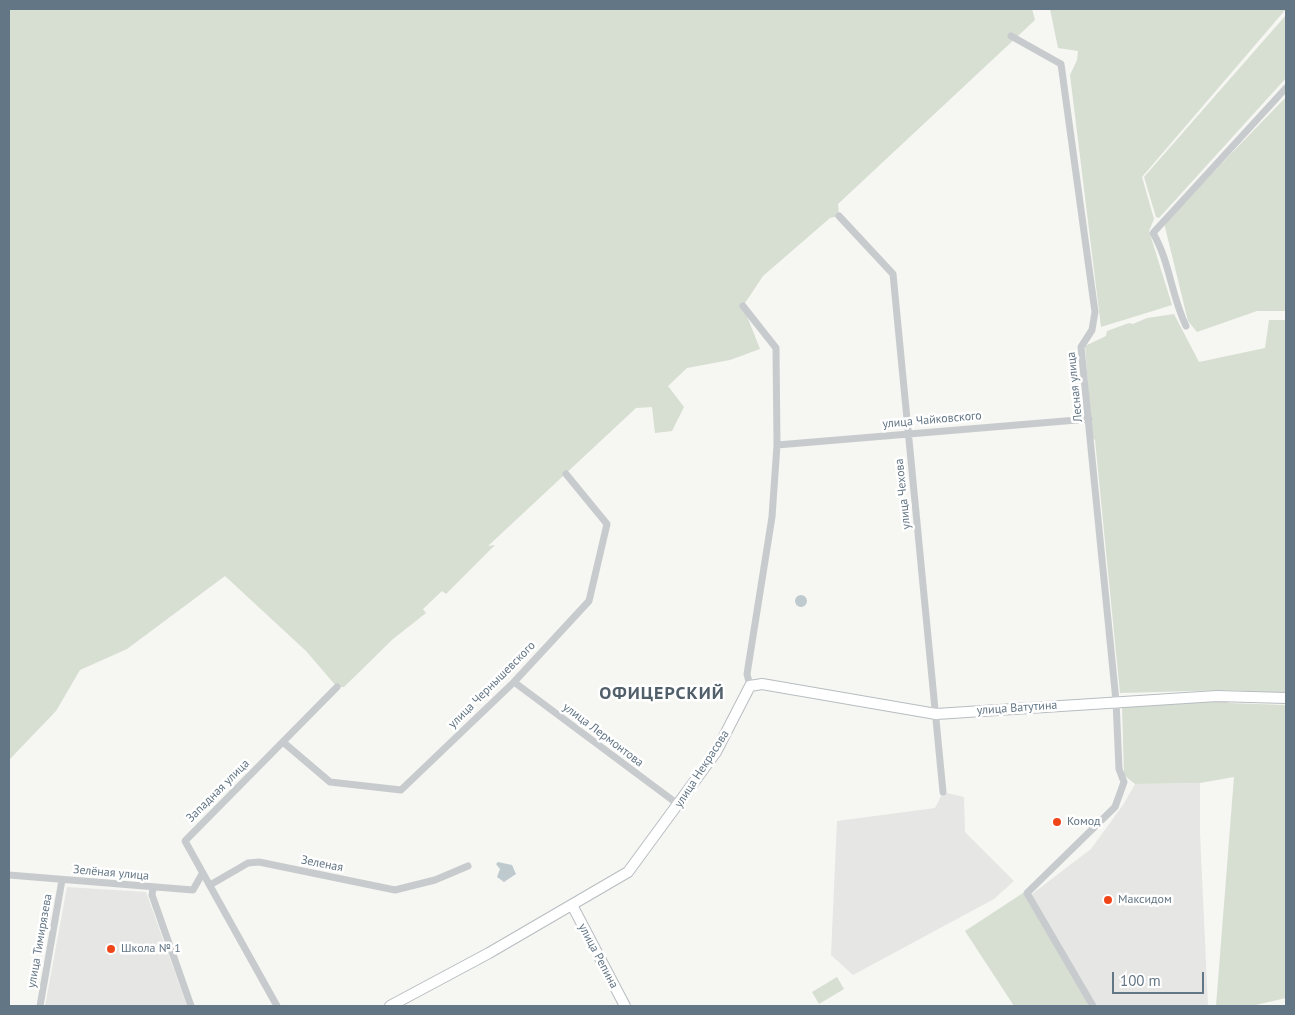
<!DOCTYPE html>
<html>
<head>
<meta charset="utf-8">
<style>
  body { margin:0 }
  #map { position:relative; width:1295px; height:1015px; overflow:hidden; background:#f6f6f2; font-family:"PT Sans",sans-serif }
  canvas { display:block }
  .frame { position:absolute; inset:0; border:10px solid #637685; pointer-events:none }
  .scale { position:absolute; left:1112px; top:972px; width:92px; height:22px; box-sizing:border-box; border:2px solid #637685; border-top:0; padding-left:6px; font-size:15px; line-height:18px; white-space:nowrap; color:#637685; -webkit-text-stroke:4px #fff; paint-order:stroke }
</style>
</head>
<body>
<div id="map">
<canvas width="1295" height="1015"></canvas>
<div class="frame"></div>
<div class="scale">100 m</div>
</div>
<script>
const context = document.querySelector('canvas').getContext('2d');
context.lineJoin = 'round';
function fillPath(path, color) { context.fillStyle = color; context.fill(path, 'evenodd'); }
function strokePath(path, color, width, dash) { context.strokeStyle = color; context.lineWidth = width; context.lineCap = dash ? 'butt' : 'round'; context.setLineDash(dash || []); context.stroke(path); }
function write(font, color, halo, rows, align = 'center') {
  context.font = font + ' "PT Sans",sans-serif'; context.lineWidth = 5; context.setLineDash([]); context.textBaseline = 'middle'; context.strokeStyle = halo; context.fillStyle = color; for (const [text, x, y, turn = 0] of rows) {
    context.save(); context.translate(x, y); context.rotate((+turn || 0) * Math.PI / 180); context.textAlign = isNaN(turn) ? turn : align; if (halo) context.strokeText(text, 0, 0); context.fillText(text, 0, 0); context.restore();
  }
}
fillPath(new Path2D(`
  M 1200,783 L 1200,833 L 1208,1006 L 1096,1006 L 1028,897 L 1091,849 L 1123,805 L 1135,784 Z
  M 943,792 L 964,797 L 965,832 L 1014,881 L 994,899 L 853,975 L 831,955 L 837,821 L 935,808 Z
  M 67,887 L 146,892 L 187,1006 L 45,1006 Z`), '#e6e7e5');
fillPath(new Path2D(`
  M 9,9 L 1032,9 L 1035,20 L 838,204 L 839,216 L 830,218 L 763,276 L 743,306 L 760,349 L 730,360 L 687,368 L 668,386 L 684,407 L 672,431 L 655,433 L 652,407 L 636,408 L 488,546 L 495,545 L 446,594 L 442,591 L 423,609 L 426,613 L 393,639 L 344,687 L 337,687 L 306,651 L 225,576 L 127,649 L 80,670 L 56,711 L 9,760 Z
  M 1050,9 L 1286,9 L 1142,177 L 1154,219 L 1149,231 L 1172,305 L 1101,327 L 1070,75 L 1077,60 L 1078,51 L 1058,48 Z
  M 1286,15 L 1286,78 L 1159,218 L 1156,217 L 1144,177 Z
  M 1286,97 L 1286,311 L 1257,311 L 1197,332 L 1188,321 L 1164,223 Z
  M 1174,314 L 1199,362 L 1265,348 L 1269,320 L 1286,320 L 1286,693 L 1227,690 L 1120,693 L 1095,440 L 1092,437 L 1085,346 L 1106,336 L 1107,331 L 1129,323 L 1133,324 L 1147,318 Z
  M 1227,699 L 1228,703 L 1286,705 L 1286,998 L 1251,1006 L 1216,1006 L 1234,777 L 1200,783 L 1135,784 L 1124,775 L 1122,706 Z
  M 1023,893 L 1028,897 L 1096,1006 L 1014,1006 L 965,931 Z
  M 837,977 L 844,989 L 819,1004 L 812,992 Z`), '#d7ded2');
fillPath(new Path2D(`
  M795 601a6 6 0 1 1 12 0a6 6 0 1 1-12 0Z
  M 498,862 L 512,865 L 516,874 L 504,882 L 497,877 L 500,869 L 496,864 Z`), '#bfcacf');
const secondary = new Path2D(`
  M 572,905 L 625,1006
  M 390,1006 L 489,953 L 628,872 L 716,752 L 750,686 L 762,684 L 936,714 L 1217,696 L 1286,698`);
strokePath(secondary, '#b7bdc1', 12);
strokePath(new Path2D(`
  M 1011,36 L 1061,64 L 1095,312 L 1092,330 L 1081,347 L 1116,701 L 1119,769 L 1124,782 L 1115,807 L 1027,893 L 1093,1006
  M 839,216 L 893,274 L 943,792
  M 743,306 L 776,348 L 777,445 L 772,517 L 747,674 L 750,686
  M 1186,326 C 1171,295 1170,262 1153,233 L 1286,88
  M 777,445 L 1089,419
  M 514,682 L 679,805
  M 283,742 L 330,782 L 401,790 L 514,682 L 589,601 L 607,524 L 566,474
  M 9,875 L 193,890 L 202,874
  M 210,885 L 248,863 L 259,862 L 395,890 L 435,880 L 468,866
  M 153,888 L 152,895 L 191,1006
  M 40,1006 L 62,880
  M 277,1006 L 185,841 L 337,687`), '#c8cbce', 7);
strokePath(secondary, '#fff', 10);
for (const [x, y, r, color] of [
  [1057,822,5,"#ef4619"],
  [1108,900,5,"#ef4619"],
  [111,949,5,"#ef4619"]
]) { const dot = new Path2D(); dot.arc(x, y, r, 0, 2 * Math.PI); context.fillStyle = color; context.fill(dot); strokePath(dot, '#fff', 2); }
write('12px', '#637685', '#fff', [
  ["Лесная улица",1075,387,-96],
  ["улица Чайковского",932,420,-5],
  ["улица Чехова",903,494,-96],
  ["улица Чернышевского",492,685,-45],
  ["улица Ватутина",1017,708,-4],
  ["улица Лермонтова",603,735,37],
  ["улица Некрасова",702,769,-57],
  ["Западная улица",218,791,-45],
  ["Зеленая",322,864,11],
  ["Зелёная улица",111,873,5],
  ["улица Тимирязева",40,941,-80],
  ["улица Репина",598,956,62]
]);
write('12px', '#637685', '#fff', [
  ["Комод",1067,822],
  ["Максидом",1118,900],
  ["Школа № 1",121,949]
], 'left');
context.letterSpacing = '1px';
write('bold 18px', '#515f6a', '#fff', [
  ["ОФИЦЕРСКИЙ",662,694]
]);
context.letterSpacing = '0px';
</script>
</body>
</html>
